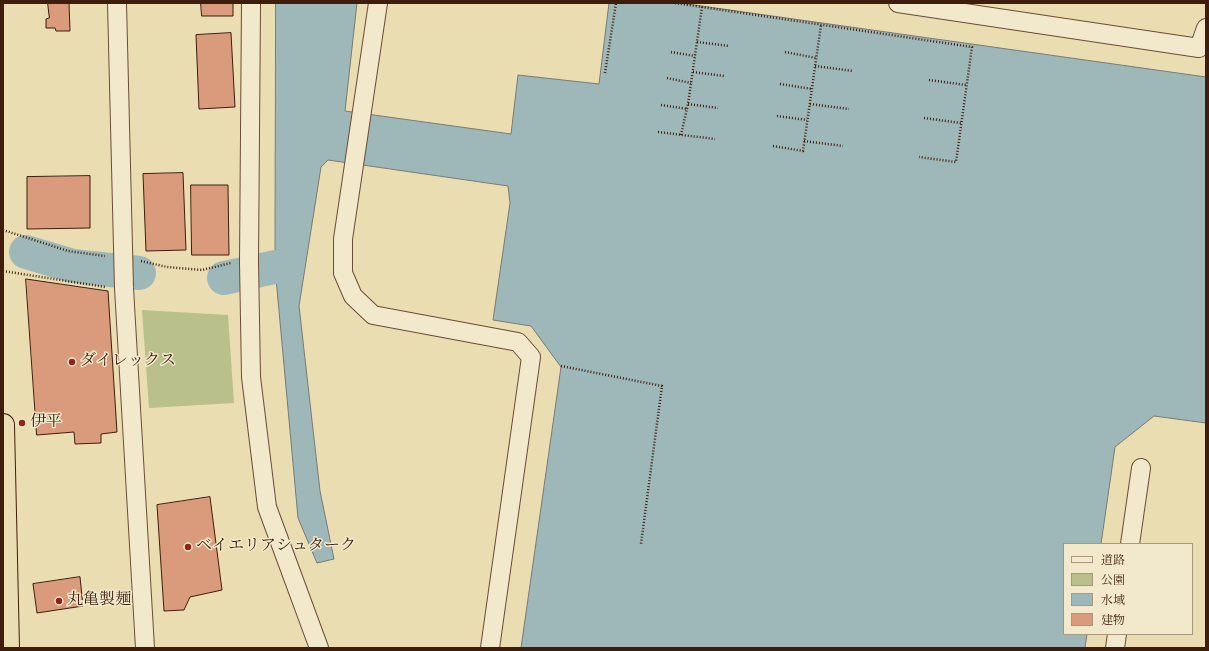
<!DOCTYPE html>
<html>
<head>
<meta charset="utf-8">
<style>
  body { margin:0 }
  #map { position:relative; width:1209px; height:651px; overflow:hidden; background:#ebddb2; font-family:Vollkorn,"Noto Serif JP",serif }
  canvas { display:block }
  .frame { position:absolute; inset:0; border:4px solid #3e1d0c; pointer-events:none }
  .legend { position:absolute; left:1063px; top:543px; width:130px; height:92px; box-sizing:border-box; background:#f2e9cd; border:1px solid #aa9780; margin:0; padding:5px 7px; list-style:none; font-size:12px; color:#3e1d0c }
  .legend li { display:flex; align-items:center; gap:8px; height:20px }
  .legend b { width:20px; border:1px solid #aa9780 }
</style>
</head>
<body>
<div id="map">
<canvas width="1209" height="651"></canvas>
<div class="frame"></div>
<ul class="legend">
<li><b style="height:5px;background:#f2e9cd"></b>道路</li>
<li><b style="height:11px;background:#b9c08b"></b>公園</li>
<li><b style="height:11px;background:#9eb8b9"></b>水域</li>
<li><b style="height:11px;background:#da9a7c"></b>建物</li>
</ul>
</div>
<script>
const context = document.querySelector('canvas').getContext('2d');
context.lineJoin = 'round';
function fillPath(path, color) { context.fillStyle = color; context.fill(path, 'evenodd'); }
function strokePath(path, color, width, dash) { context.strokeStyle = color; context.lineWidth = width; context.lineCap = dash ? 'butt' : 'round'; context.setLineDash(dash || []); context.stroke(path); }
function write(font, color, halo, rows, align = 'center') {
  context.font = font + ' Vollkorn,"Noto Serif JP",serif'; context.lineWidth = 3; context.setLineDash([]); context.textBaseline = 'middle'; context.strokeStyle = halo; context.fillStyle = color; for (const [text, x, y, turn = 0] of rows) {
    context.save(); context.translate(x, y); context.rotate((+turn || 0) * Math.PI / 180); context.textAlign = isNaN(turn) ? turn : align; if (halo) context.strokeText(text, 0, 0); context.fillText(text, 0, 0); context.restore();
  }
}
fillPath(new Path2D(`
  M 142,310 L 228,315 L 234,403 L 149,408 Z`), '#b9c08b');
const water = new Path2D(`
  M 276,3 L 357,3 L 345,111 L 511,134 L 518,75 L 599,84 L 609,3 L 680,3 L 1206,77 L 1206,423 L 1154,416 L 1115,447 L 1101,544 L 1064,544 L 1064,634 L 1087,634 L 1085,648 L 521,648 L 561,367 L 531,326 L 493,320 L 510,203 L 508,186 L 328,160 L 321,167 L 299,306 L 320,491 L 334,559 L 317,563 L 298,518 L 275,267 Z`);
fillPath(water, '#9eb8b9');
strokePath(water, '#787a74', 1);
strokePath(new Path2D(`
  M 26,252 L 73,266 L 139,273
  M 224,278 L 275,267`), '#9eb8b9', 34);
const building = new Path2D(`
  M 48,3 L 69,3 L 70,31 L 56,31 L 55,28 L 46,28 L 46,19 L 49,18 Z
  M 201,3 L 233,3 L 233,16 L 202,16 Z
  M 231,33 L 235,107 L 199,109 L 196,35 Z
  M 183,173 L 186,250 L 146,251 L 143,174 Z
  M 90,176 L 90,228 L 27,229 L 27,177 Z
  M 191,185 L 228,185 L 229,255 L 192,255 Z
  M 26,279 L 108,291 L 117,432 L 101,434 L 101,443 L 75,444 L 74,432 L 37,435 Z
  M 210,497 L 222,590 L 190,597 L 184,610 L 164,611 L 157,505 Z
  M 80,577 L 83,606 L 37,613 L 33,584 Z`);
fillPath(building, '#da9a7c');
strokePath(building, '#3e1d0c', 1);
const minor = new Path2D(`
  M 117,3 L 124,288 L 145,648
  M 251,3 L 249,262 L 251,377 L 267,507 L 319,648
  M 378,3 L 343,239 L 343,273 L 353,296 L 373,315 L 518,342 L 531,357 L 490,648
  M 898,3 L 1199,48 L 1206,28
  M 1130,544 L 1141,468
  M 1115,648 L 1117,634`);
const highway = new Path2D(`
  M 3,425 L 8,648`);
strokePath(minor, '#694d36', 20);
strokePath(highway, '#3e1d0c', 24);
strokePath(new Path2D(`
  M 675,3 L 972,47 L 956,162 L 919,157
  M 697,42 L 729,46
  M 671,52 L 695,56
  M 785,52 L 816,58
  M 815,66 L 853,71
  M 693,72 L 724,76
  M 605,73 L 616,3
  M 667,78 L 691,83
  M 929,80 L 966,85
  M 780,84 L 812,89
  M 688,104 L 718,108
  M 810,104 L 849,109
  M 661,105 L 688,109
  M 777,116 L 807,120
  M 924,118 L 961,123
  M 658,132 L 715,139
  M 681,135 L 688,104 L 702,7
  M 804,141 L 843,146
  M 773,146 L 803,151 L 821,25
  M 3,230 L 68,251 L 105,256
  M 141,261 L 167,267 L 202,270 L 231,263
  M 3,271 L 105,287
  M 561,366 L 662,386 L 641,544`), '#3e1d0c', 2.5, [1, 2]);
strokePath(minor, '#f2e9cd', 18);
strokePath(highway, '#ebddb2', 22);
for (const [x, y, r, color] of [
  [72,362,4,"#8f2418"],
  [22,423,4,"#8f2418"],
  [188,547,4,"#8f2418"],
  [59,601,4,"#8f2418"]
]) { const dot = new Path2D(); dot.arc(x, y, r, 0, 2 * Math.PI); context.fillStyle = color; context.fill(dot); strokePath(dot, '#f2e9cd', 1.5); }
write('16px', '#3e1d0c', '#f2e9cd', [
  ["ダイレックス",80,362],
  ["伊平",30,423],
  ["ベイエリアシュターク",196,547],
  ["丸亀製麺",67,601]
], 'left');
</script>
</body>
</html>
